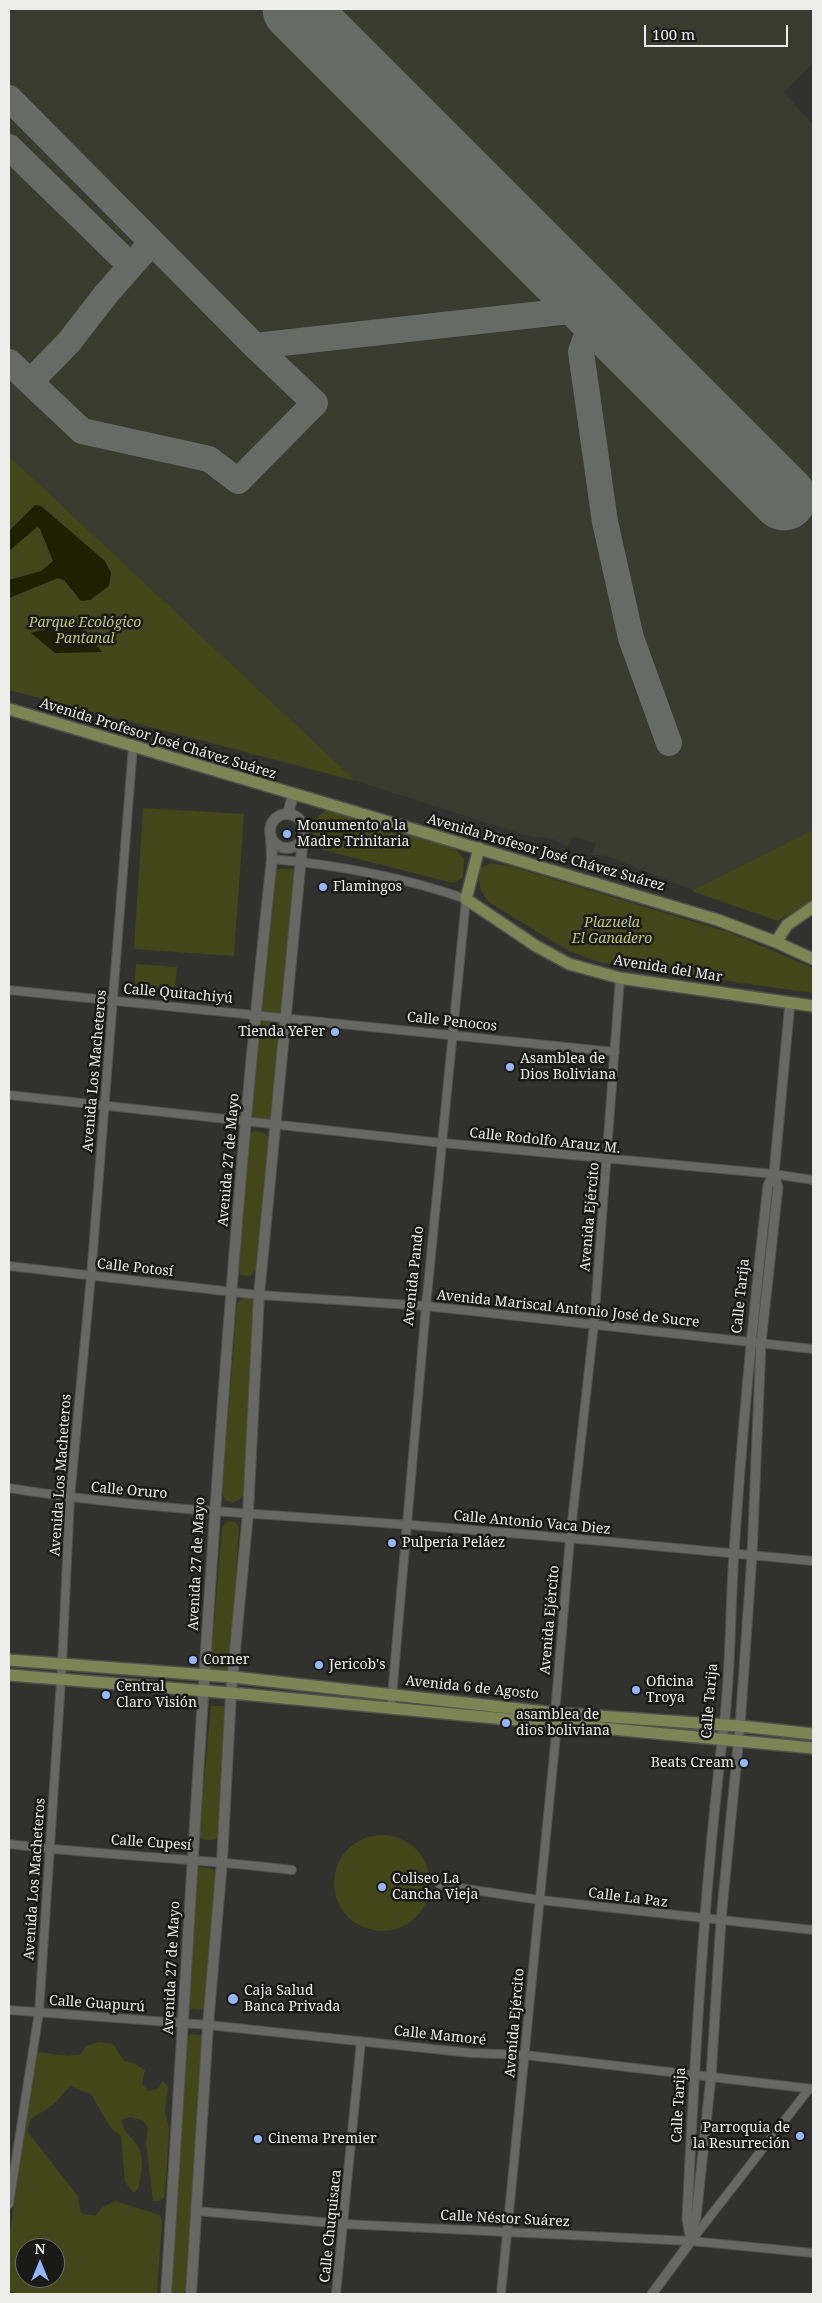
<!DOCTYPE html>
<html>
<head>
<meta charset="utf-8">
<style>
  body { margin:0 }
  #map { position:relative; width:822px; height:2303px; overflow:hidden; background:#31322d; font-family:"Noto Serif",serif }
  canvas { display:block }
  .frame { position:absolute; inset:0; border:10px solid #edeeeb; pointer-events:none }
  .north { position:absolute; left:15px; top:2238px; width:50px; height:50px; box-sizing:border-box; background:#191917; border:1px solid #6e6e6c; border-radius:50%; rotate:0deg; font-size:14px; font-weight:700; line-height:20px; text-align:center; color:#edeeeb }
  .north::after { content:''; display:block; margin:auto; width:18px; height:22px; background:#96b6fd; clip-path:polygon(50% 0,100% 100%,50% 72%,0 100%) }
  .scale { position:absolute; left:644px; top:25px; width:144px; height:22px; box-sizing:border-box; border:2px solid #edeeeb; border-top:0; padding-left:6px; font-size:15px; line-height:18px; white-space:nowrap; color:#edeeeb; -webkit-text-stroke:4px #191917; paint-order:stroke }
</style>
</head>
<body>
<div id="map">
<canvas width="822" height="2303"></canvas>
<div class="frame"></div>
<div class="north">N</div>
<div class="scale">100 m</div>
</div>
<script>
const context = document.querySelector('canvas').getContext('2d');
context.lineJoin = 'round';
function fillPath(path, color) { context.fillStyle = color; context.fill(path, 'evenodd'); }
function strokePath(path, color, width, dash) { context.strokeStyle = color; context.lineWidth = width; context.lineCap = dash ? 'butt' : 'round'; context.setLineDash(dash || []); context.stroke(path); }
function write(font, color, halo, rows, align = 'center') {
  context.font = font + ' "Noto Serif",serif'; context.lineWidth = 5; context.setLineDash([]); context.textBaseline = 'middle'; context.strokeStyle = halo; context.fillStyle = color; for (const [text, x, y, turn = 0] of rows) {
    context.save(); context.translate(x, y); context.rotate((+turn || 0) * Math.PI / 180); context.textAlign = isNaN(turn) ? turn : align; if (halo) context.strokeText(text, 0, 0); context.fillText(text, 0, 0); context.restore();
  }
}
fillPath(new Path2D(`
  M 9,9 L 813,9 L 813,63 L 784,92 L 813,125 L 813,831 L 695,891 L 607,856 L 592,855 L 596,844 L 576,837 L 573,836 L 568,847 L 553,839 L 528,836 L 356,781 L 9,456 Z`), '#393b2f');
fillPath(new Path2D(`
  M 9,456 L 356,781 L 9,690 Z
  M 143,808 L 244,814 L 234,956 L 134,949 Z
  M 333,808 L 451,845 L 464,858 L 463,878 L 453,883 L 323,850 C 307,834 311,814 333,808 Z
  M 813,830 L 813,901 L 778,921 L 692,891 Z
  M 492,863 L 513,867 L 731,933 L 813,968 L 813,993 L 602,963 L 569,951 L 490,903 C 479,891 478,884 480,868 Z
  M 271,869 L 298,869 L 282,1014 L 259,1010 Z
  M 136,964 L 177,967 L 175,990 L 134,987 Z
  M 258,1019 L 282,1022 L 271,1119 L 250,1118 Z
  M 254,1131 L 262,1132 L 269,1137 L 269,1147 L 256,1269 L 250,1276 L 241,1275 L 236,1268 L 249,1136 Z
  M 246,1297 L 255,1301 L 244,1493 L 240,1499 L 233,1503 L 225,1500 L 222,1492 L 237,1304 L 240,1300 Z
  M 230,1521 L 235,1522 L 239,1527 L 230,1672 L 210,1671 L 222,1529 L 224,1524 Z
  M 211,1706 L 224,1706 L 227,1709 L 219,1838 C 212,1841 203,1841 197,1836 L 200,1789 L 204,1782 Z
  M334 1883a48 48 0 1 1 96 0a48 48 0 1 1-96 0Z
  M 200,1867 L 214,1869 L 216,1871 L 205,2007 L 201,2010 L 191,2009 L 188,2005 L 197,1868 Z
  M 191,2034 L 201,2035 L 204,2038 L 188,2294 L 170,2294 L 187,2037 Z
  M 99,2042 L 113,2044 L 124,2061 L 135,2064 L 145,2070 L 142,2084 L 148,2091 L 158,2089 L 163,2081 L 168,2086 L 165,2111 L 169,2128 L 165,2197 L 159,2201 L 153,2201 L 146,2142 L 148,2129 L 144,2121 L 130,2117 L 121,2120 C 123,2134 137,2140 141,2153 C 144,2164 140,2179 138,2189 L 134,2193 L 125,2182 L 121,2136 L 110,2127 L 91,2094 L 70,2086 L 54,2104 L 31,2119 L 27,2131 L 77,2195 L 81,2213 L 95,2216 L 103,2207 L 115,2201 L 160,2215 L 162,2221 L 157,2294 L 9,2294 L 9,2239 L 37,2052 L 68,2056 L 81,2054 L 86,2046 ZM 25,2248 L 55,2248 L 55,2278 L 25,2278 Z`), '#414718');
fillPath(new Path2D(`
  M 35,505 L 41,506 L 105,561 L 111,573 L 109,586 L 90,600 L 81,601 L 64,580 L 58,578 L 9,598 L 9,580 L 41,571 L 53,561 L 40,529 L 37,527 L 9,551 L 9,531 Z
  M 75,621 L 102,652 L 55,653 L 31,633 Z`), '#1d2001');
strokePath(new Path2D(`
  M 9,98 L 255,346 L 596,308 L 581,352 L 605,522 L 631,638 L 669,743
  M 9,147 L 131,266
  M 9,362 L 30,382 L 69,342 L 107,293 L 152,242
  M 30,382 L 82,431 L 209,459 L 238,481 L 315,403 L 255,346`), '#686a65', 26);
strokePath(new Path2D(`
  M 295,9 L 784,498`), '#686a65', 65);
const minor = new Path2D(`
  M 272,859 C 338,865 403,877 466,899 L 426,1306 L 391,1708
  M 9,990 L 615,1052
  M 9,1095 L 443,1143 L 774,1174 L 813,1180
  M 9,1266 L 259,1295 L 426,1306 L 813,1349
  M 9,1488 C 137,1509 267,1514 397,1524 C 536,1534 675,1548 813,1561
  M 9,1844 C 103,1856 198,1858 292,1870
  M 440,1885 L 540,1900 L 813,1930
  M 9,2010 L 208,2025 L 471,2053 L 525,2055 L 813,2089
  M 9,2204 L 39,2012 L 62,1665 L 70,1498 L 91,1276 L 133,746
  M 196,2211 L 344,2224 L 691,2241 L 813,2253
  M 691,2241 L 809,2089
  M 336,2294 L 361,2041
  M 501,2294 L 557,1724 L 555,1713 L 570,1539 L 594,1324 L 620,978`);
const tertiary = new Path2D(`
  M 691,2231 L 696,2218 L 711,2076 L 721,1920 L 740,1726 L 752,1555 L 761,1343 L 778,1187 L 774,1174 L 790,1002
  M 652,2294 L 691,2241 L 687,2219 C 695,2054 704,1888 724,1725 C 731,1668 730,1610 734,1553 C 742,1430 754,1307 768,1185 L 774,1174`);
const secondary = new Path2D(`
  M270 831a17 17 0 1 1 34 0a17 17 0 1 1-34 0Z
  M 288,814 L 293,795
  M 166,2294 C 197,1816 219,1336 272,859 L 271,836
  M 191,2294 L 208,2025 L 222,1861 L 231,1693 L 248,1513 L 259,1295 L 303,837`);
const primary = new Path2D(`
  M 9,709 L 718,920 L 776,942 L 813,959
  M 479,848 L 466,899 L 536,946 L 569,964 L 620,978 L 813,1006
  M 776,942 L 787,925 L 813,907
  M 9,1660 L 233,1677 L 555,1713 L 740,1726 L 813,1734
  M 9,1675 L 231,1693 L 813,1748`);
strokePath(minor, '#50514d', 10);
strokePath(tertiary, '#50514d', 11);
strokePath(secondary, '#50514d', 12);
strokePath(primary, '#50514d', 14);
strokePath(minor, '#676863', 8);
strokePath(tertiary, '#676863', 9);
strokePath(secondary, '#676863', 10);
strokePath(primary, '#7e8555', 11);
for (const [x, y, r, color] of [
  [287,834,5,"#96b6fd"],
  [323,887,5,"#96b6fd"],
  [335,1032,5,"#96b6fd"],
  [510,1067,5,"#96b6fd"],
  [392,1543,5,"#96b6fd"],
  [193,1660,5,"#96b6fd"],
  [319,1665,5,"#96b6fd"],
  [636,1690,5,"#96b6fd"],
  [106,1695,5,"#96b6fd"],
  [506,1723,5,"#96b6fd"],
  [744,1763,5,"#96b6fd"],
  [382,1887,5,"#96b6fd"],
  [233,1999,6,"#96b6fd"],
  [800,2136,5,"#96b6fd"],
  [258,2139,5,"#96b6fd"]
]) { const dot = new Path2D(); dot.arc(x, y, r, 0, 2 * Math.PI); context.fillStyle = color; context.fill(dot); strokePath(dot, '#191917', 2); }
write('italic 14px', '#bfcb71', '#191917', [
  ["Parque Ecológico",85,623],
  ["Pantanal",85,639],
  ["Plazuela",612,923],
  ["El Ganadero",612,939]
]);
write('14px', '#edeeeb', '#191917', [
  ["Avenida Profesor José Chávez Suárez",158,739,17],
  ["Avenida Profesor José Chávez Suárez",546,853,16],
  ["Avenida del Mar",668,969,9],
  ["Calle Quitachiyú",178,994,5],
  ["Calle Penocos",452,1022,6],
  ["Avenida Los Macheteros",95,1071,-85],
  ["Calle Rodolfo Arauz M.",545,1141,6],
  ["Avenida 27 de Mayo",229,1160,-85],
  ["Avenida Ejército",590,1217,-85],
  ["Calle Potosí",135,1268,6],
  ["Avenida Pando",414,1276,-84],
  ["Calle Tarija",741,1296,-84],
  ["Avenida Mariscal Antonio José de Sucre",568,1309,6],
  ["Avenida Los Macheteros",61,1475,-86],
  ["Calle Oruro",129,1491,5],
  ["Calle Antonio Vaca Diez",532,1523,5],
  ["Avenida 27 de Mayo",197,1564,-87],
  ["Avenida Ejército",550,1620,-85],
  ["Avenida 6 de Agosto",472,1688,6],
  ["Calle Tarija",710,1701,-85],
  ["Calle Cupesí",151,1843,4],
  ["Avenida Los Macheteros",35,1879,-86],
  ["Calle La Paz",628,1898,7],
  ["Avenida 27 de Mayo",172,1968,-87],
  ["Calle Guapurú",97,2004,4],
  ["Avenida Ejército",515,2023,-85],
  ["Calle Mamoré",440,2036,6],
  ["Calle Tarija",679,2105,-87],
  ["Calle Néstor Suárez",505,2219,3],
  ["Calle Chuquisaca",331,2226,-84]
]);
write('14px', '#edeeeb', '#191917', [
  ["Monumento a la",297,826],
  ["Madre Trinitaria",297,842],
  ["Flamingos",333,887],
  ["Tienda YeFer",325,1032,"right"],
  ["Asamblea de",520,1059],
  ["Dios Boliviana",520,1075],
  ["Pulpería Peláez",402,1543],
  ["Corner",203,1660],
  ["Jericob's",329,1665],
  ["Oficina",646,1682],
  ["Troya",646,1698],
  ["Central",116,1687],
  ["Claro Visión",116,1703],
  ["asamblea de",516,1715],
  ["dios boliviana",516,1731],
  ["Beats Cream",734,1763,"right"],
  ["Coliseo La",392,1879],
  ["Cancha Vieja",392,1895],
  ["Caja Salud",244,1991],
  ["Banca Privada",244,2007],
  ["Parroquia de",790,2128,"right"],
  ["la Resurreción",790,2144,"right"],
  ["Cinema Premier",268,2139]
], 'left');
</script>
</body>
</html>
